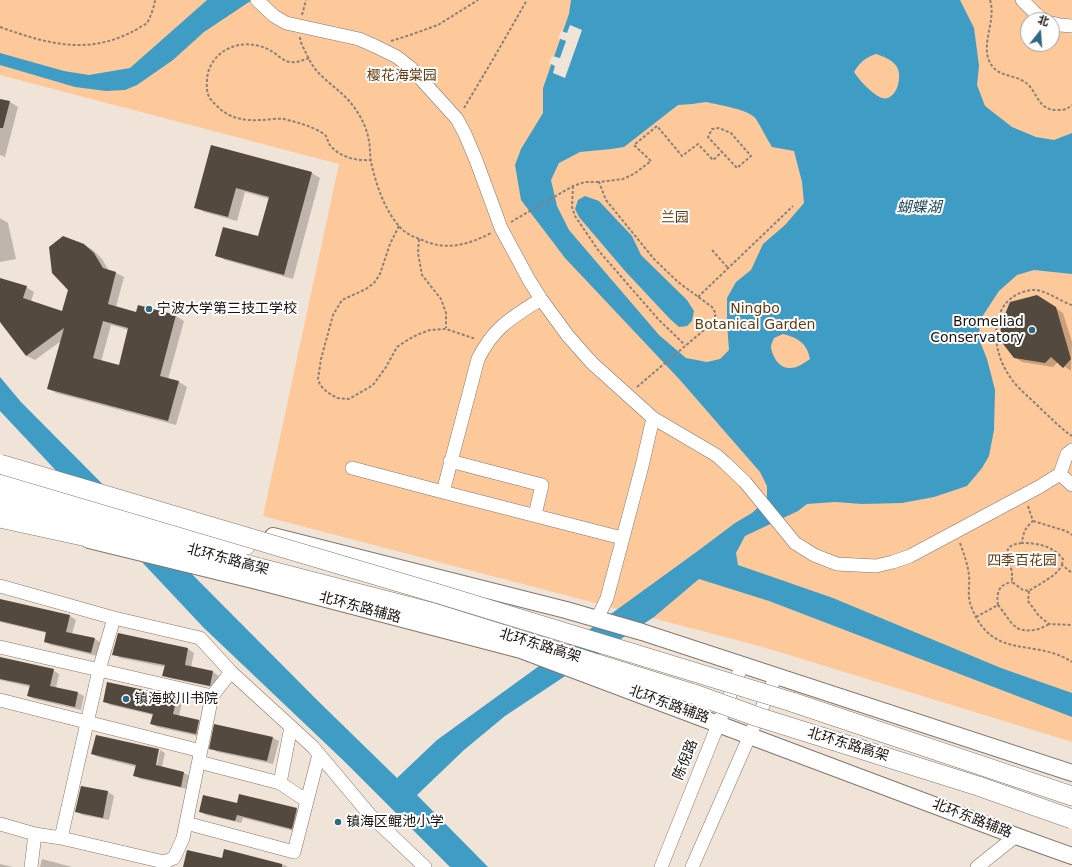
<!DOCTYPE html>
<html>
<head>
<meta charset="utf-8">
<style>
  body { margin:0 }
  #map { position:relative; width:1072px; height:867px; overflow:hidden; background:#f0e3d7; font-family:"DejaVu Sans","Noto Sans SC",sans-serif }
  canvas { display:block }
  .north { position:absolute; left:1020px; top:12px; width:40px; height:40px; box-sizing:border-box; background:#fff; border:1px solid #a2a19f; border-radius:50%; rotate:17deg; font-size:11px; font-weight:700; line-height:16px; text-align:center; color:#17130f }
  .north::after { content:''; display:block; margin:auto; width:14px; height:18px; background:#2e6881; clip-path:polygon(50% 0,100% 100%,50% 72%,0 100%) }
</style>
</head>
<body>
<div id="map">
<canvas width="1072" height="867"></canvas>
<div class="north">北</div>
</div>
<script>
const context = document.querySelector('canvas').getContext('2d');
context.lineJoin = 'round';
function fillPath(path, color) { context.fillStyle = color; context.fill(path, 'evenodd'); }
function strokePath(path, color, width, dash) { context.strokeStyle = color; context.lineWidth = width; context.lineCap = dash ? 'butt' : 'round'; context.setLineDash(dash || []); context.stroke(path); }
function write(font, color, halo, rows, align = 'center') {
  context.font = font + ' "DejaVu Sans","Noto Sans SC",sans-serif'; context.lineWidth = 4; context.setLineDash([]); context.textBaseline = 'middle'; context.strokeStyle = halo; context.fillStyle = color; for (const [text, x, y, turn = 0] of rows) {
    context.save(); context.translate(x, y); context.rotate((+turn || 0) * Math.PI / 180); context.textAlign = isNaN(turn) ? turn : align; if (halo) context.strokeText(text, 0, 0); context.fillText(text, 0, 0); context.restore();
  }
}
fillPath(new Path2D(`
  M 0,0 L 1072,0 L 1072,742 L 763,647 L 263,516 L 339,164 L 0,75 ZM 1028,20 L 1052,20 L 1052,44 L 1028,44 Z`), '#fdc99b');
fillPath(new Path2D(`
  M 207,0 L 252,0 L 204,32 L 173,60 L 137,85 L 125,90 L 106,91 L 75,87 L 0,65 L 0,53 L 64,71 L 89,75 L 130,68 Z
  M 571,0 L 960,0 L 974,28 L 979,66 L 977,85 L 985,106 L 1012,127 L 1036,137 L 1054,140 L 1072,133 L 1072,274 L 1034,270 L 1017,275 L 999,291 L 980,320 L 979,339 L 987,359 L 995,390 L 994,430 L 989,456 L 982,468 L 967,486 L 934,497 L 902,503 L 862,504 L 835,502 L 807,504 L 798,511 L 745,536 L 736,553 L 738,565 L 833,598 L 1001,668 L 1072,693 L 1072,717 L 769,601 L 699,579 L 654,617 L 505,716 L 464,750 L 417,795 L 488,867 L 450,867 L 345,762 L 203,627 L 0,411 L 0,377 L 21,402 L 317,700 L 397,778 L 437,740 L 695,553 L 735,523 L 752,513 L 767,499 L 767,486 L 760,472 L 680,380 L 565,258 L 521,200 L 515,165 L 521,149 L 543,113 L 543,88 L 569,14 ZM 876,54 C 884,57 892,59 897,67 C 903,77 896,102 882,98 C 873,95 859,80 854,72 C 860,62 865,58 876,54 ZM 706,102 C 718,105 749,109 756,119 C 762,128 766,138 772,147 L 794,151 L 802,182 L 804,203 L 785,225 L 763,244 L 751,270 L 736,282 L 727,298 L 727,324 L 729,350 L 720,359 L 707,362 L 686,358 L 659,335 L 569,230 L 557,206 L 551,180 L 559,163 L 580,152 L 611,149 L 624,147 L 678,105 L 692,104 ZM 783,334 C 798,338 807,343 810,359 C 804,363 796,369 789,368 C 779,368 772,356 771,347 C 771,344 773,341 774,338 Z
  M 585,196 L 599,201 L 632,236 L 641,255 L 687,300 L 694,311 L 692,321 L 687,326 L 679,327 L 670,319 L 625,271 L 579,217 L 575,209 L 578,200 Z`), '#3f9dc5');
fillPath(new Path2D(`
  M 570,25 L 582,30 L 565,78 L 553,73 L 555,66 L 549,63 L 552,56 L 560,58 L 566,41 L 558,38 L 561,31 L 567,33 Z`), '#f0e3d7');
fillPath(new Path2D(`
  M 0,100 L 10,102 L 18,107 L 5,157 L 0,155 Z
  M 212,146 L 312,173 L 320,178 L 293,279 L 225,260 L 217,255 L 258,238 L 269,199 L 245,192 L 237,221 L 204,212 L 195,207 Z
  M 0,218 L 8,223 L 16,259 L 0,262 Z
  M 84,245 L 93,250 L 102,259 L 109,271 L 116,273 L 124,277 L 116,307 L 137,313 L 139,306 L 176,316 L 184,321 L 168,379 L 179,382 L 187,387 L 176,425 L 56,393 L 48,388 L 61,341 L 35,360 L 27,356 L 0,320 L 0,279 L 26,287 L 34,292 L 31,302 L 63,312 ZM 111,325 L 129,330 L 119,367 L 101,362 Z
  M 1045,301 L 1063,313 L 1072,342 L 1071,371 L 1058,362 L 1053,367 L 1022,362 L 1014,357 Z
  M 0,600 L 70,616 L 76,620 L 72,634 L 95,639 L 101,643 L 97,656 L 51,645 L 45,642 L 47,633 L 0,622 Z
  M 119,634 L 188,649 L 194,653 L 191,667 L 213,672 L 219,676 L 216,688 L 169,678 L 163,675 L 165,667 L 120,658 L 114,654 Z
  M 0,658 L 53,670 L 59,674 L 56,688 L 78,693 L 84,696 L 81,710 L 34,699 L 28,696 L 30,687 L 0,680 Z
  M 176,698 L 182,702 L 179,716 L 199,720 L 205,724 L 202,737 L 157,727 L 151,724 L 153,715 L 110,705 L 104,701 Z
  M 96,736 L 160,750 L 158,750 L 154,770 L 156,770 L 160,750 L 165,753 L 162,767 L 184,773 L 190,776 L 187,789 L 140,779 L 134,775 L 136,767 L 98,757 L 92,754 Z
  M 273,738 L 279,741 L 273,764 L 217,752 L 211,748 Z
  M 82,787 L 108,792 L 114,796 L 109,820 L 82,815 L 76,811 Z
  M 238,804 L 296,809 L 302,813 L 298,832 L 243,818 L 241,823 L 206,815 L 200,811 Z
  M 225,851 L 285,865 L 288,867 L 186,867 L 223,859 Z
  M 42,859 L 72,867 L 40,867 Z
  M 0,864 L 13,867 L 0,867 Z`), '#0003');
fillPath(new Path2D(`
  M 0,99 L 10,101 L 3,128 L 0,128 Z
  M 211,145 L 312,172 L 284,275 L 215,256 L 223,227 L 258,236 L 269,197 L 236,188 L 228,217 L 194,208 Z
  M 63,236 L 84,244 L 94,253 L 103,268 L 116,272 L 108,304 L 136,312 L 138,305 L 176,315 L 160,376 L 179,381 L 168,421 L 47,389 L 64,328 L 26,356 L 0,322 L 0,278 L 27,286 L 23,298 L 62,311 L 68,290 L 52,273 L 49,247 ZM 103,321 L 128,328 L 119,365 L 93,358 Z
  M 1037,295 L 1056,307 L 1071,359 L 1063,368 L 1051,357 L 1045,363 L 1014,358 L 1000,340 L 1001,324 L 1010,302 Z
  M 0,599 L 70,615 L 66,632 L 95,638 L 91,653 L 44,642 L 46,632 L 0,621 Z
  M 118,633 L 188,648 L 185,665 L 213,671 L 210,686 L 162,676 L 165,665 L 112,655 Z
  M 0,657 L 54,669 L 50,686 L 78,692 L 75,707 L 27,696 L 30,685 L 0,679 Z
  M 107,682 L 177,697 L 173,714 L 199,720 L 196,734 L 150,724 L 153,714 L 103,702 Z
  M 214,724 L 273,737 L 267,761 L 209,749 Z
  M 96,735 L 159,749 L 156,765 L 184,772 L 181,787 L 133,776 L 136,765 L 91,754 Z
  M 81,786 L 108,791 L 103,818 L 75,812 Z
  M 239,794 L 297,808 L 292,829 L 237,815 L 235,821 L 199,812 L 203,795 L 237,803 Z
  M 224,849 L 282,864 L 282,867 L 183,867 L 187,850 L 222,858 Z`), '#54493f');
const minor = new Path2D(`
  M 257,0 L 274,16 L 286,23 L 359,39 L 377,47 L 397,57 L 411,68 L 457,119 L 465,134 L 476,160 L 501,228 L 529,280 L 541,299 L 568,336 L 592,363 L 653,418 L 716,455 L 725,463 L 745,482 L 795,543 L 814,555 L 837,564 L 876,566 L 893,562 L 910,556 L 1039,487 L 1060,474 L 1067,454 L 1072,450
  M 1022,0 L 1036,14 L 1044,20
  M 1052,23 L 1060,25 L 1072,26
  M 541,299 C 511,318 494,327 478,359 L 443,492 L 622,538
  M 450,461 L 542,485 L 535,515
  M 352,468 L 443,492
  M 1060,474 L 1072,485
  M 0,586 L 114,618 L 200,638 L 231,672 L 313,747 L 370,815 L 425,867
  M 597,619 L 607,598 L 642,466 L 653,418
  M 0,647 L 212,696
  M 0,700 L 201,751
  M 199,762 L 280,783 L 291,727
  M 280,783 L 307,801
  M 186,823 L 294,852 L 319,754
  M 0,824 L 35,834 L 61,838 L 164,862 L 164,867
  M 61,838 L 99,670 L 114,618
  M 164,862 L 174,858 L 183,838 L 212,696 L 231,672
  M 31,867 L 35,834
  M 661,867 L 742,665
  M 692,867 L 776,676
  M 977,867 L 1016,836`);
const major = new Path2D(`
  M 273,536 L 566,610 L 642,632 L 1072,773
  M 89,540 L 257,581 L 521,650 L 1016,836 L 1072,856`);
const highway = new Path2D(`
  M 0,484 L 246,545
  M 0,501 L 434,613 L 694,694
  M 0,518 L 101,540
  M 792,702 L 1072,796`);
strokePath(minor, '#82766c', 14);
strokePath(major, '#82766c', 18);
strokePath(highway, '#82766c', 20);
strokePath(new Path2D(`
  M 990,0 C 996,19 983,39 988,58 C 995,78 1011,73 1025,82 C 1038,91 1037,111 1058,110 C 1063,110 1068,109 1072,105
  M 302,15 L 306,0
  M 0,27 C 50,45 91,56 139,28 C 141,26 145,25 147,23 C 150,19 155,4 155,0
  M 300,37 C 300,42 303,47 305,51 C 308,57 311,64 316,70 C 328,84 346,94 356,110 C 363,120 367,130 369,141 C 370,148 370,155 371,162 C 376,184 384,209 399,226 C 404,233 414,237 422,240 C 446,251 468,245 491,233
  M 391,41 L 410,35 L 438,25 L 478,0
  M 309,58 C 303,60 297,63 291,62 C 284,62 279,56 273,52 C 259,43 239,41 224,51 C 214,57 207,69 207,81 C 206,92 208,98 216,105 C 228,118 243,121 260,120 C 268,120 277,118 284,119 C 292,121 300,123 308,126 C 313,128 320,131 324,134 C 328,137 327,141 330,145 C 339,157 356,161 371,160
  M 464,108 L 492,61 L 527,0
  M 573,186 L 572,207 L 575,216 L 598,250 L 658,319 L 685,345
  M 511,222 L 573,186 L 585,182 L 599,182
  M 399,226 L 390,244 L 380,274 L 374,283 L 366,289 L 342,300 L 333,315 L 321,359 L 318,379 L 320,385 L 327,392 L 337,398 L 349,399 L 373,385 L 386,367 L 397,347 L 409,339 L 419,334 L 430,330 L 446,329 L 476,339
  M 419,239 L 418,253 L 422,275 L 441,299 L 446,313 L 446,328
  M 712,250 L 728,268
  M 698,297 L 793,206
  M 1072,305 C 1062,302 1045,290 1035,290 C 1021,290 1007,298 1001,311 C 990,338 999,366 1018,387 C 1025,394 1033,401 1040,408 C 1051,418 1060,428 1072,436
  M 637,387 L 711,324 L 716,314 L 712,307 L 678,282 L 654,259 L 606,200 L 599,182 L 623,179 L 634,174 L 651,161 L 634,145 L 657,126 L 682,156 L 698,144 L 713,160 L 722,152 L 708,137 L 712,129 L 719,128 L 731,133 L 751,156 L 737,168 L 722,152
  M 1028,506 L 1033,521 C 1025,528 1023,533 1022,543 C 1038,543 1053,546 1063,559 L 1062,565
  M 1033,521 L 1066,531 L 1072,535
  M 960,543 C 964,554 968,565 969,576 C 970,586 967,596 971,606 C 992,662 1034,637 1072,662
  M 1022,543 C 999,545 1009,559 1012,572 C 1012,575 1012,578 1012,582 L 1023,590 L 1029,591 C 1040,583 1056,577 1062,565 L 1072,573
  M 1029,591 L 1028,601 L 1039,616 L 1049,624 L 1072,625
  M 998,605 C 1004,612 1010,623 1017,628 C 1027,633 1040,630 1049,624
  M 976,617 L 998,605 C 996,593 999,584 1012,582`), '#898178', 2, [3, 2]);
strokePath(minor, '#fff', 13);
strokePath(major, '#fff', 16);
strokePath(highway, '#fff', 19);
const highwayBridge = new Path2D(`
  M 0,464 L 439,594 L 792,702
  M 694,694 L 758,717 L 978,786 L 1072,819`);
strokePath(highwayBridge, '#82766c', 20, []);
strokePath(highwayBridge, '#fff', 19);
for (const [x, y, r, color] of [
  [149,309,4,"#2e6881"],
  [1032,330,4,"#2e6881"],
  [126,699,4,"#2e6881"],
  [338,822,4,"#2e6881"]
]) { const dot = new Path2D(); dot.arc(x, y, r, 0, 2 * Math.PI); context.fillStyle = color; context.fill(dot); strokePath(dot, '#fff', 1.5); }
write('14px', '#643a0e', '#fff', [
  ["樱花海棠园",402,76],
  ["兰园",675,218],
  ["Ningbo",755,309],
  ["Botanical Garden",755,325],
  ["四季百花园",1022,561]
]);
write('14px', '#17130f', '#fff', [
  ["宁波大学第三技工学校",157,309],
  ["Bromeliad",1024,322,"right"],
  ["Conservatory",1024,338,"right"],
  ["镇海蛟川书院",134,699],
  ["镇海区鲲池小学",346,822]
], 'left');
write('14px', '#17130f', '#fff', [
  ["北环东路高架",228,560,15],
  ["北环东路辅路",360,608,15],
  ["北环东路高架",540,646,17],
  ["北环东路辅路",669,705,20],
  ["北环东路高架",848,745,17],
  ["陈倪路",686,760,-68],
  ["北环东路辅路",972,819,21]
]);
write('italic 15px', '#20485a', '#fff', [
  ["蝴蝶湖",919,208]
]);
</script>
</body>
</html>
